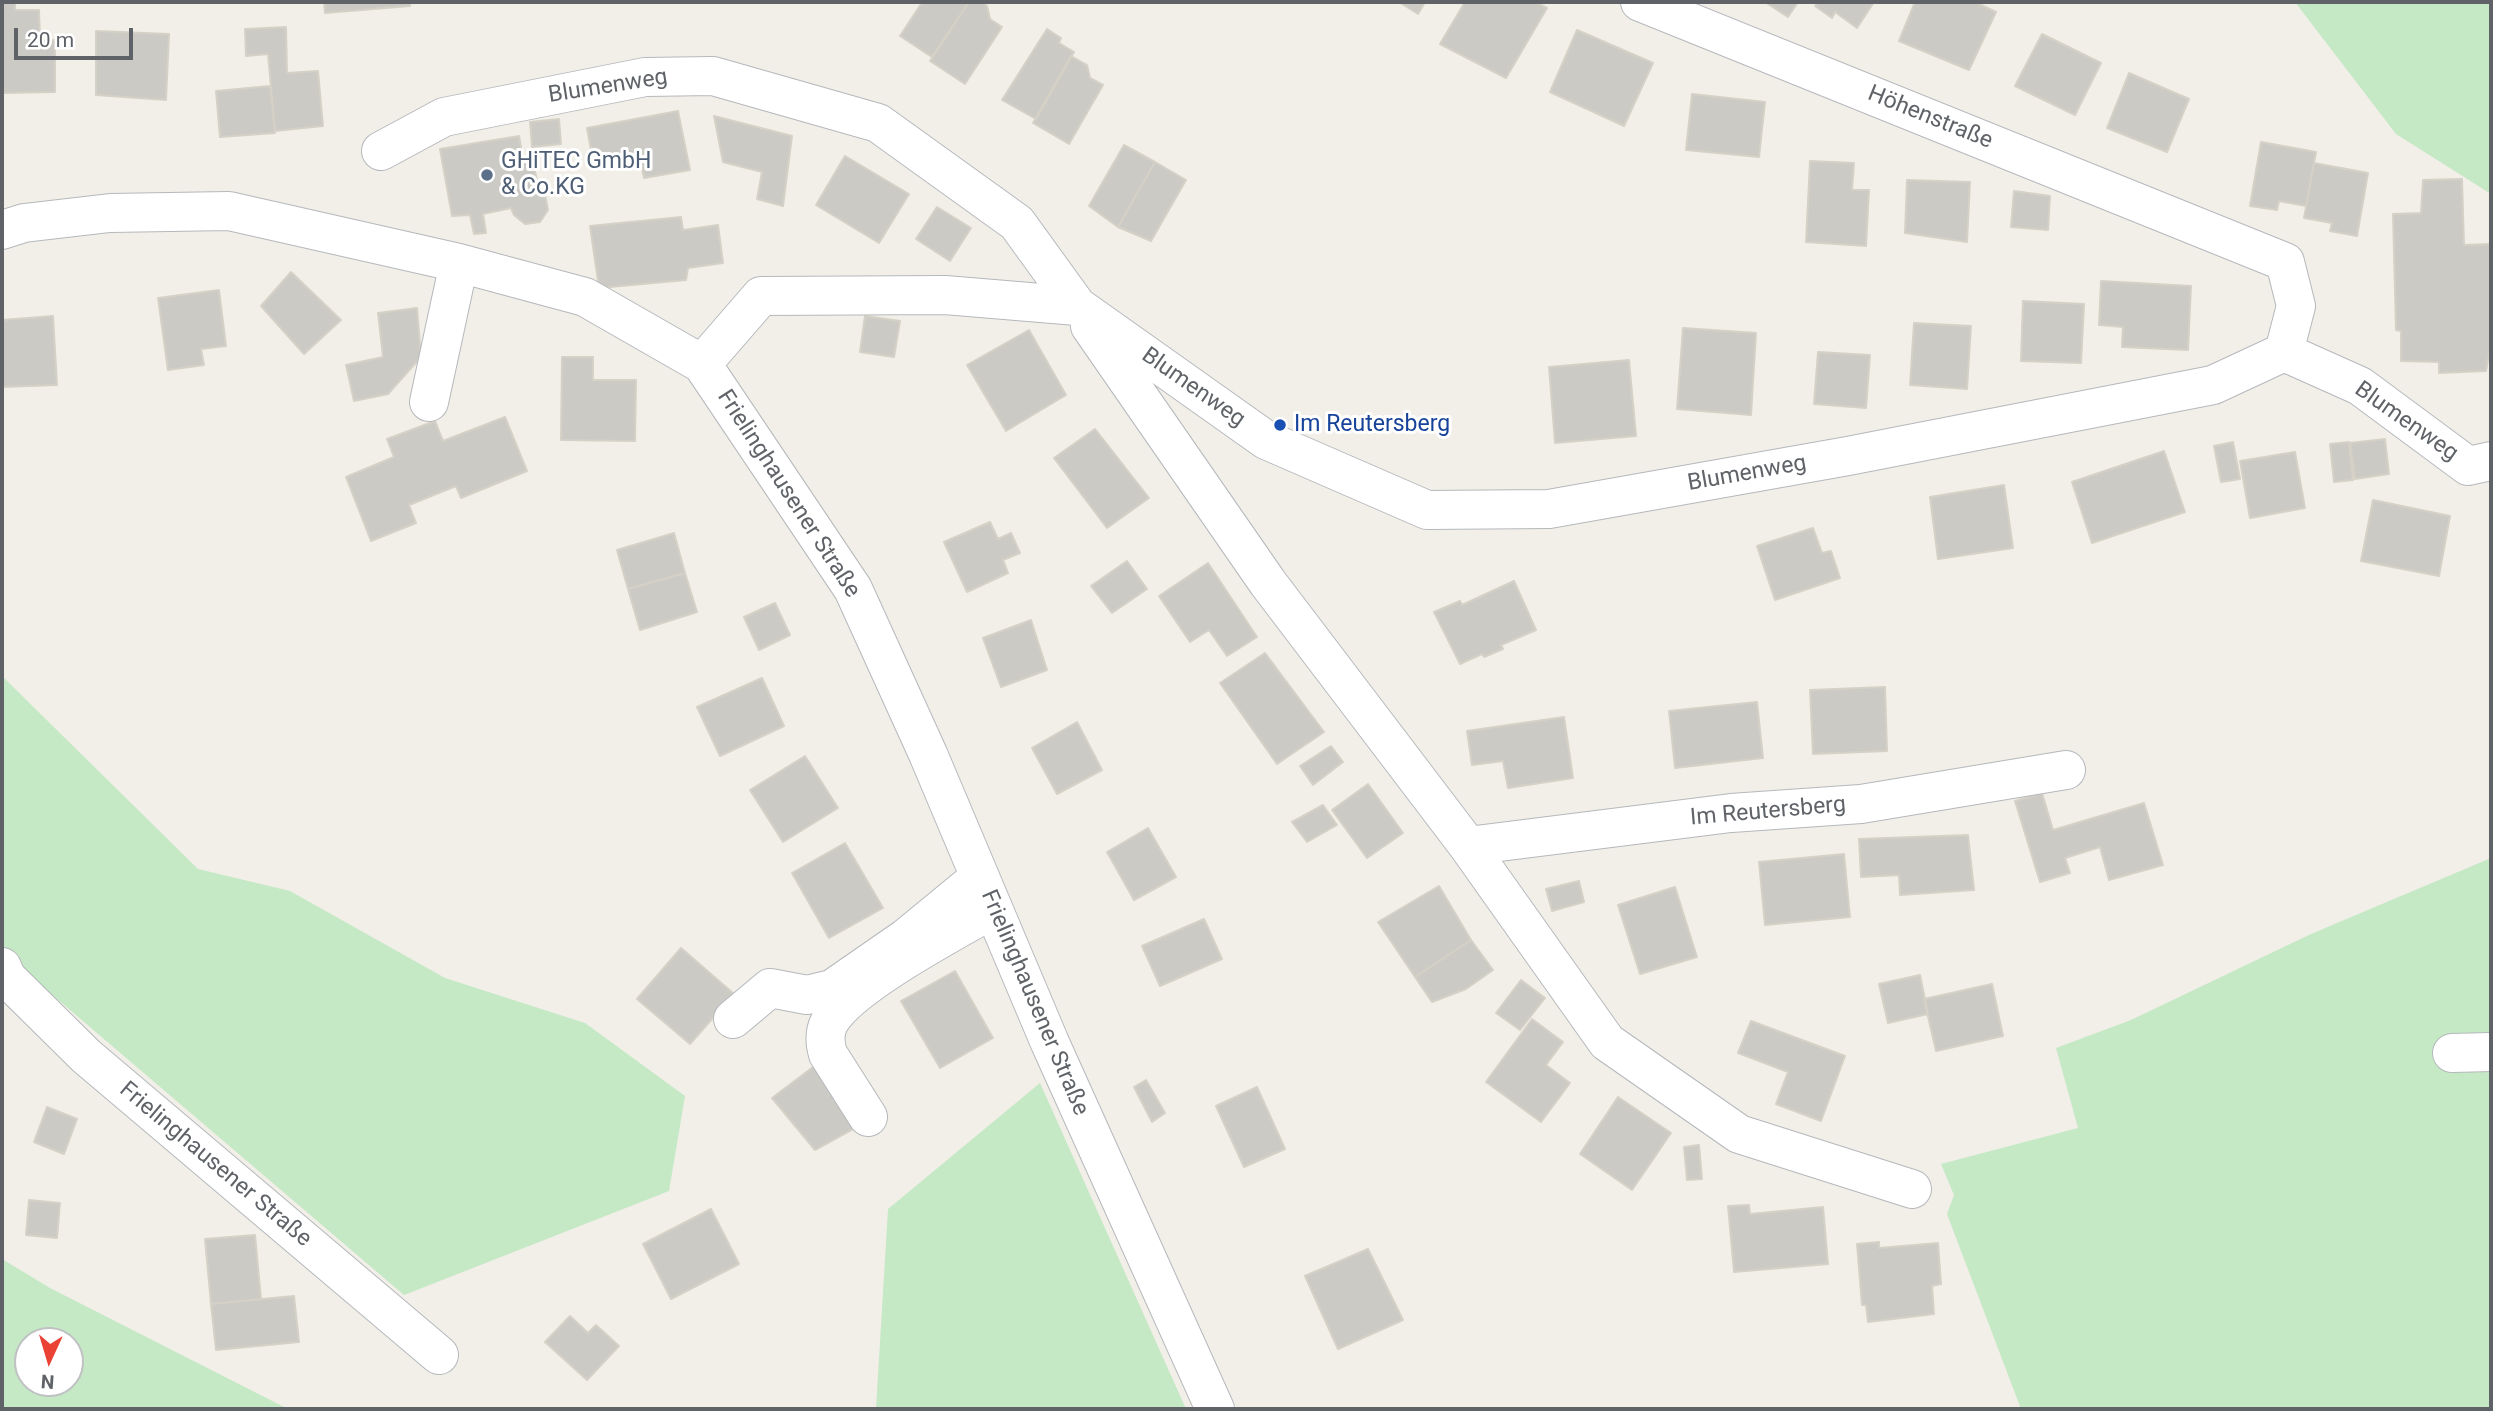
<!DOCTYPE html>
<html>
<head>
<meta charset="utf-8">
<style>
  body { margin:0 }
  #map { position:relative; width:2493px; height:1411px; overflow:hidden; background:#f1efe8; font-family:Roboto,sans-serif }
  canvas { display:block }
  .frame { position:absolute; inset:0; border:4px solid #5f6368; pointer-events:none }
  .north { position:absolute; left:14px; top:1327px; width:70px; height:70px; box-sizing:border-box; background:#fff; border:2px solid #bfc1c3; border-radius:50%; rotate:184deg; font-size:19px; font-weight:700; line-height:28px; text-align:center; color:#5f6368 }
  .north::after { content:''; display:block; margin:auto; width:24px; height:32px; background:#ea4335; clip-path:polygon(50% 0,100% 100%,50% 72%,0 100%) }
  .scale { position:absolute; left:14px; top:28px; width:119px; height:32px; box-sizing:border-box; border:4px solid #5f6368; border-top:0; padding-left:9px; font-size:21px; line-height:24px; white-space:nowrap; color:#5f6368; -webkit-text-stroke:5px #fff; paint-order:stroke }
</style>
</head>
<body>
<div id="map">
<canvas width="2493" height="1411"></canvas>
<div class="frame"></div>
<div class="north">N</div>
<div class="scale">20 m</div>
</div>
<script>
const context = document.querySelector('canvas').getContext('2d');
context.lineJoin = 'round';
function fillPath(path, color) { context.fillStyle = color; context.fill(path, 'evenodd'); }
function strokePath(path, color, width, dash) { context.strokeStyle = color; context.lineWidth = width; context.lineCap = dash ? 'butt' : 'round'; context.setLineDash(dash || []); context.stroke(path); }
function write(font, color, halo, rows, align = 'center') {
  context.font = font + ' Roboto,sans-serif'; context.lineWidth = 6; context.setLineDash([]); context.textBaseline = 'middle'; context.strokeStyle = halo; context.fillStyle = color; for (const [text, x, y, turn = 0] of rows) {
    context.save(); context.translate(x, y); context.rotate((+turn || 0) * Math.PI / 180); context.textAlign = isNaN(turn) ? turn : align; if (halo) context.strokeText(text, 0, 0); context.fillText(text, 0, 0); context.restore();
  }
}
fillPath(new Path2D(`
  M 2295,2 L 2491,2 L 2491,194 L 2396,134 Z
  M 2,676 L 198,869 L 290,891 L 445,978 L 585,1023 L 685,1096 L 669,1191 L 404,1295 L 2,952 Z
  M 2491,858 L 2491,1409 L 2021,1409 L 1947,1214 L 1954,1195 L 1941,1164 L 2078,1128 L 2056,1048 L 2131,1020 L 2311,934 Z
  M 1040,1083 L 1186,1409 L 876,1409 L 888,1209 Z
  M 2,1259 L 50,1288 L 288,1409 L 2,1409 ZM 70,1341 L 70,1383 L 28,1383 L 28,1341 Z`), '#c5e8c5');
const building = new Path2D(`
  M 2,2 L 15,2 L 15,10 L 39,10 L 40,41 L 55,40 L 55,92 L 2,93 Z
  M 324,2 L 410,2 L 410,6 L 325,13 Z
  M 926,2 L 969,2 L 932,57 L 900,36 L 921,4 Z
  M 969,2 L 981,2 L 987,6 L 990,19 L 1002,27 L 965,84 L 930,61 Z
  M 1399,2 L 1425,2 L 1418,14 Z
  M 1465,2 L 1535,2 L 1547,8 L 1506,78 L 1440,44 Z
  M 1765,2 L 1798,2 L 1788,17 Z
  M 1818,2 L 1874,2 L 1857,28 L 1835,12 L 1832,18 L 1815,6 Z
  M 1915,2 L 1975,2 L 1996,12 L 1969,70 L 1899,41 Z
  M 286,27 L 287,73 L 318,71 L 323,126 L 275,131 L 268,54 L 246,56 L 245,29 Z
  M 1047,29 L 1061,38 L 1059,43 L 1074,52 L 1036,119 L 1002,100 Z
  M 1577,30 L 1653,63 L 1624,126 L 1550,92 Z
  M 96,31 L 169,34 L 166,100 L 96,95 Z
  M 2042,34 L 2101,63 L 2075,115 L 2015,86 Z
  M 1071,56 L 1087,65 L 1090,78 L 1103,85 L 1069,144 L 1033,123 Z
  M 2129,73 L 2189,99 L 2167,152 L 2107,128 Z
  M 270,86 L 275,133 L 220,137 L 216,91 Z
  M 1692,94 L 1765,102 L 1759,157 L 1686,150 Z
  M 678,111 L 690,170 L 644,178 L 640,158 L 594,167 L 587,128 Z
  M 714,116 L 792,136 L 783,206 L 757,199 L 762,172 L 723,162 Z
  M 559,119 L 561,144 L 532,147 L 530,122 Z
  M 519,136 L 524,163 L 533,162 L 540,194 L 545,194 L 548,210 L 540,222 L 525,224 L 514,215 L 511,208 L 483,214 L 486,233 L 474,234 L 470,215 L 452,216 L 440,149 Z
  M 2261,142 L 2316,152 L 2306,206 L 2279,201 L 2277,210 L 2250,206 Z
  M 1124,145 L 1155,162 L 1118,227 L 1089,206 Z
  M 845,156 L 909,194 L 879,243 L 816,205 Z
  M 1810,161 L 1854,163 L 1852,190 L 1869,190 L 1866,246 L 1806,242 Z
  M 1155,162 L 1186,180 L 1151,241 L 1118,227 Z
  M 2314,163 L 2368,173 L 2357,236 L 2330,231 L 2332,223 L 2304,218 Z
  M 2462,179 L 2464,245 L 2490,244 L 2491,344 L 2486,371 L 2439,373 L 2439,362 L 2401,361 L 2401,331 L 2396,330 L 2393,214 L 2421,213 L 2423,180 Z
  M 1907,180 L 1970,182 L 1967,242 L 1905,233 Z
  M 2014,191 L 2050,196 L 2048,230 L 2011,227 Z
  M 937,207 L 971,228 L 950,261 L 916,239 Z
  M 681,217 L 683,230 L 718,225 L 723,263 L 688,268 L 686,280 L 599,288 L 590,226 Z
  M 291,272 L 341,320 L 304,354 L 261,306 Z
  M 2101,281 L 2191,286 L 2188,350 L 2122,347 L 2123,327 L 2099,325 Z
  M 219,290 L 226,346 L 201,349 L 204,365 L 168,370 L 158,298 Z
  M 2023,301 L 2084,304 L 2081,363 L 2021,361 Z
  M 417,308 L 421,357 L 388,394 L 354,401 L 346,365 L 383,357 L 378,313 Z
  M 53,316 L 57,385 L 2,387 L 2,320 Z
  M 865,316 L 900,321 L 894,357 L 860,352 Z
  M 1914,323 L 1971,326 L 1967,389 L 1910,385 Z
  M 1683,328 L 1756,333 L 1751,415 L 1677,409 Z
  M 1029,330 L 1066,395 L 1006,431 L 967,365 Z
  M 1818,352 L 1870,355 L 1866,408 L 1814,404 Z
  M 562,357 L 593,357 L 593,380 L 636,380 L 635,441 L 561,440 Z
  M 1629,360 L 1636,436 L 1555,443 L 1549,367 Z
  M 505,417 L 527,471 L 461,498 L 456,486 L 409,505 L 416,523 L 371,541 L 346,477 L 394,457 L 387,439 L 435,421 L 443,441 Z
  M 1095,429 L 1149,498 L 1107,528 L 1054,458 Z
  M 2385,439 L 2389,474 L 2355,479 L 2350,443 Z
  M 2233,442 L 2240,479 L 2221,482 L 2214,446 Z
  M 2349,442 L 2353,480 L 2334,482 L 2330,444 Z
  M 2164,451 L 2185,512 L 2092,543 L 2072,482 Z
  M 2295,452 L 2305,508 L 2250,518 L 2240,461 Z
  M 2004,485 L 2013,548 L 1938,559 L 1930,497 Z
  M 2373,500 L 2450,516 L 2439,576 L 2361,561 Z
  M 990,522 L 998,539 L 1011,533 L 1020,553 L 1003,560 L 1008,573 L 967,592 L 944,542 Z
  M 1813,528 L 1822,553 L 1831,551 L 1840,578 L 1775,600 L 1757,546 Z
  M 674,533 L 685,573 L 628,589 L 617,550 Z
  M 1127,561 L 1147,589 L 1112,613 L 1091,586 Z
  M 1208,563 L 1257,637 L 1227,656 L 1209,630 L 1190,642 L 1159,596 Z
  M 685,573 L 697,612 L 640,630 L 628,589 Z
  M 1514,581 L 1536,630 L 1501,645 L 1503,649 L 1484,657 L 1482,654 L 1460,664 L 1434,612 L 1460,601 L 1462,605 Z
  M 775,603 L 790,635 L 759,650 L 744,617 Z
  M 1031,620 L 1047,670 L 1001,687 L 983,638 Z
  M 1265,653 L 1324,732 L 1277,764 L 1220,683 Z
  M 762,678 L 784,726 L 720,756 L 697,707 Z
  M 1885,687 L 1887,751 L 1813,754 L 1810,690 Z
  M 1757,702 L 1763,758 L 1675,768 L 1669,711 Z
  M 1564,717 L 1573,778 L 1508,788 L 1503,761 L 1472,765 L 1467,731 Z
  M 1077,722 L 1102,770 L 1057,794 L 1032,748 Z
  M 1331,746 L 1343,762 L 1313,785 L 1300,766 Z
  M 805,756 L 838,808 L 783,842 L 750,790 Z
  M 1368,784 L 1403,833 L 1367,858 L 1332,810 Z
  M 2042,793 L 2053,830 L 2144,803 L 2163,865 L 2109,880 L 2100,847 L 2065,858 L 2070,873 L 2040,882 L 2015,801 Z
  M 1323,805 L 1337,825 L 1307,842 L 1292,822 Z
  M 1148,828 L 1176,877 L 1134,900 L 1107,852 Z
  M 1968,835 L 1974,890 L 1900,895 L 1899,875 L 1861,877 L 1859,839 Z
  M 845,843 L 883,908 L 829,938 L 792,873 Z
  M 1844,854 L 1850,917 L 1765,925 L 1759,862 Z
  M 1579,881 L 1584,902 L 1552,911 L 1546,889 Z
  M 1439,886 L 1471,940 L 1415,977 L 1378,922 Z
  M 1675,887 L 1697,957 L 1640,974 L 1618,905 Z
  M 1204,919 L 1222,959 L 1160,986 L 1142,946 Z
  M 1471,940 L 1493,970 L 1466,989 L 1432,1002 L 1415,977 Z
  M 681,948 L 734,994 L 690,1044 L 637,999 Z
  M 955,971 L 993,1038 L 940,1068 L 901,1001 Z
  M 1920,975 L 1928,1014 L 1888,1023 L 1879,984 Z
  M 1521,980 L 1545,998 L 1520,1030 L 1496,1013 Z
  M 1992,984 L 2003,1036 L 1936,1051 L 1924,999 Z
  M 1532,1019 L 1563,1042 L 1546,1065 L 1570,1083 L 1541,1122 L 1486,1082 Z
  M 1751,1021 L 1845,1056 L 1821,1121 L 1776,1104 L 1788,1072 L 1738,1053 Z
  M 817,1064 L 862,1124 L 815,1150 L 772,1098 Z
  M 1146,1080 L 1165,1113 L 1152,1122 L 1134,1087 Z
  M 1257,1087 L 1285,1149 L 1244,1167 L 1216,1106 Z
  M 1618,1097 L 1671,1133 L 1632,1190 L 1580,1154 Z
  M 47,1107 L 77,1119 L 64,1154 L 34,1142 Z
  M 1699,1145 L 1702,1179 L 1687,1180 L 1684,1147 Z
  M 29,1200 L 60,1203 L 57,1238 L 26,1235 Z
  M 1749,1205 L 1750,1214 L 1823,1207 L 1828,1264 L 1734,1272 L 1728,1206 Z
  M 711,1209 L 739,1264 L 671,1299 L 643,1244 Z
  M 255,1235 L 261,1299 L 211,1304 L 205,1239 Z
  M 1879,1242 L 1879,1248 L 1938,1243 L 1941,1284 L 1932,1286 L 1934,1314 L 1868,1322 L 1866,1305 L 1862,1305 L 1857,1244 Z
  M 1368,1249 L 1403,1320 L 1338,1349 L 1305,1276 Z
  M 294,1296 L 299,1342 L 216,1350 L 211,1304 Z
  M 570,1316 L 588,1333 L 596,1325 L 619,1346 L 587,1380 L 545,1342 Z`);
fillPath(building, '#cccac5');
strokePath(building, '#d6d1c6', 2);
const minor = new Path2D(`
  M 381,151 L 444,117 L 645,77 L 713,76 L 878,123 L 1017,223 L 1077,306 L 1266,440 L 1427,510 L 1549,509 L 1848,456 L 2213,385 L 2284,352 L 2296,306 L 2285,262 L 1640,2
  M 2,230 L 24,223 L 110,213 L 229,211 L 459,263 L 585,297 L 702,364 L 853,589 L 928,754 L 1050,1043 L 1215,1409
  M 1090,326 L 1268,583 L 1468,846 L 1607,1042 L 1739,1134 L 1912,1189
  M 2284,352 L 2360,386 L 2468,466 L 2491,461
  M 702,364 L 761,296 L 945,295 L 1077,306
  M 429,402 L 459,263
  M 1468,846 L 1731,813 L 1861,804 L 2066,770
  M 2,967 L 7,978 L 86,1056 L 439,1355
  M 733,1019 L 770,988 L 807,995 L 832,989 L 907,937 L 980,877
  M 2452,1053 L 2491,1052
  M 868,1117 L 828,1054 C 825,1044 824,1033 829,1023 C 849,986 955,931 993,909`);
strokePath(minor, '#b5b8bc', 40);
strokePath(minor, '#fff', 38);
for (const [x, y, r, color] of [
  [487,175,7,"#5c6f8a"],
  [1280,425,7,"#1a4fb4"]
]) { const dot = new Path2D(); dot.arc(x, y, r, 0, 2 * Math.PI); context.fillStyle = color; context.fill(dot); strokePath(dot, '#fff', 2.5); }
write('23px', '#5f6368', '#fff', [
  ["Blumenweg",608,87,-9],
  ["Höhenstraße",1930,118,22],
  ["Blumenweg",1193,388,35],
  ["Blumenweg",2406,422,35],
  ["Blumenweg",1747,474,-10],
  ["Frielinghausener Straße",788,494,57],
  ["Im Reutersberg",1768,812,-5],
  ["Frielinghausener Straße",1034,1003,67],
  ["Frielinghausener Straße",215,1165,40]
]);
write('23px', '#4e5e75', '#fff', [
  ["GHiTEC GmbH",501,162],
  ["& Co.KG",501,188]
], 'left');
write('23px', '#164399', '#fff', [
  ["Im Reutersberg",1294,425]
], 'left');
</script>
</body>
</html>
